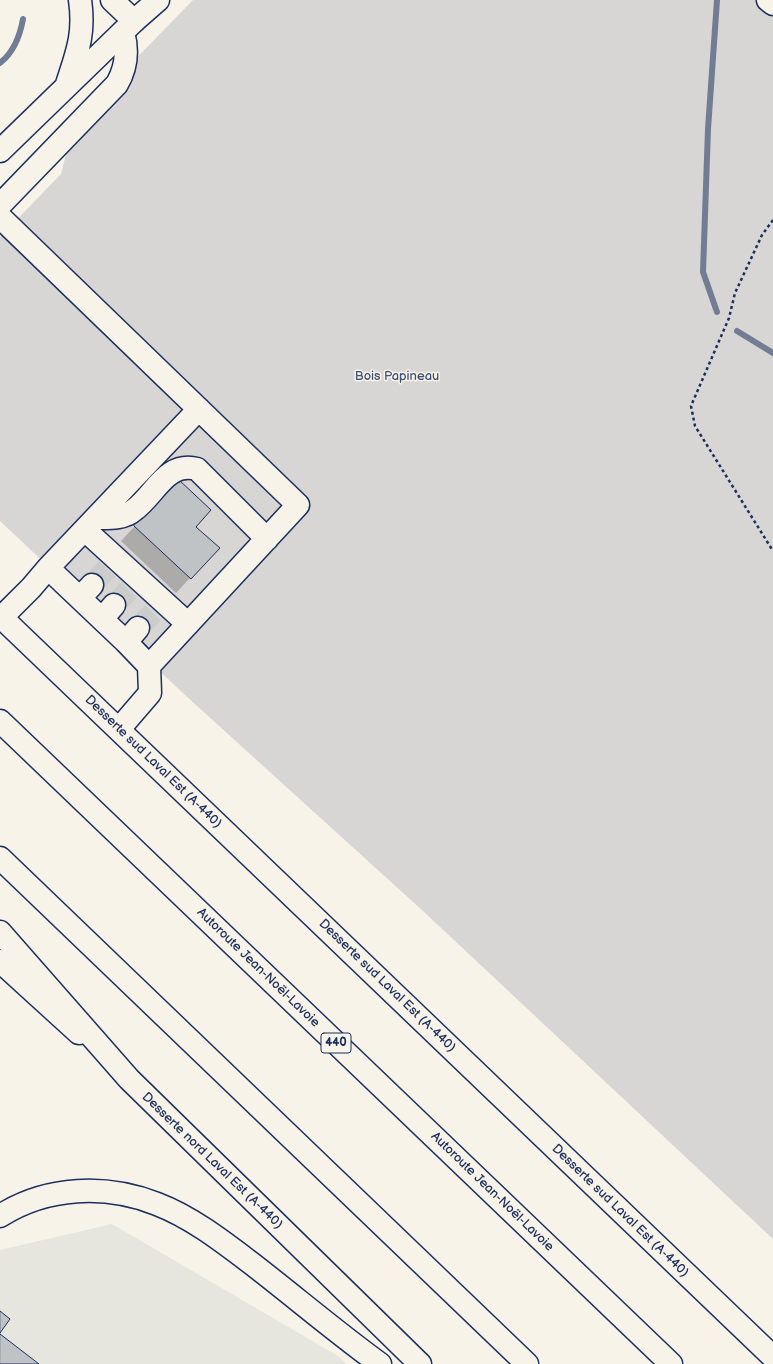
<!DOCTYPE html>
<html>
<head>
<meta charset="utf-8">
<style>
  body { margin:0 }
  canvas { display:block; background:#f7f3e8 }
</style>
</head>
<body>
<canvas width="773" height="1364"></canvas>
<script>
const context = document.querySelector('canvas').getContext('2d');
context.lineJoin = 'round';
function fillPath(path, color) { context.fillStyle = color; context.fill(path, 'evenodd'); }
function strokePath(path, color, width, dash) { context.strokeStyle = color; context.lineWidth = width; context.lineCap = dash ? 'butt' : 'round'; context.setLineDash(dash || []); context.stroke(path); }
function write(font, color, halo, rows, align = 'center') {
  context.font = font + ' "Balsamiq Sans",sans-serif'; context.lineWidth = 3; context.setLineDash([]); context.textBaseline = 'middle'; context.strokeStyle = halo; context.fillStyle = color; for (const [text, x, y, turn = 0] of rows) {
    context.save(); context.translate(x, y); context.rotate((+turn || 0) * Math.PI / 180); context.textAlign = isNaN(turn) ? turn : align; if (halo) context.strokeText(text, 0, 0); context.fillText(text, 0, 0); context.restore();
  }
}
fillPath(new Path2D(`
  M 112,1224 L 338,1356 L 346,1364 L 0,1364 L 0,1250 Z`), '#e6e5de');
fillPath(new Path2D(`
  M 193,0 L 773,0 L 773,1239 L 423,911 L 185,695 L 0,521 L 0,237 L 61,174 L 74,122 Z`), '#d7d6d4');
fillPath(new Path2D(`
  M 164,495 L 195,527 L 190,578 L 176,593 L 121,541 Z`), '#0003');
strokePath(new Path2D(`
  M 717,0 L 708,129 L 703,272 L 717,312
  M 0,63 C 14,52 20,36 23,19
  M 737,331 L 773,353`), '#727c95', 6);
const building = new Path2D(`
  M 178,479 L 211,510 L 196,527 L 220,548 L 191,579 L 134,526 Z
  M 0,1311 L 10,1319 L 0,1333 Z
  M 0,1334 L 39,1364 L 0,1364 Z`);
fillPath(building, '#c0c3c5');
strokePath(building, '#1b2f5e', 1);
strokePath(new Path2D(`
  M 92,585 L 107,569
  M 114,605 L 129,590
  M 138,628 L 153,613`), '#cbcccc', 22, [22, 11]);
const minor = new Path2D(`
  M 112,0 L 134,21 L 158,0
  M 768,0 L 773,4
  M 0,205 L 117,84 C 127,67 128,50 123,32
  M 0,217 L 298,505 L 149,666 L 150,693 L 119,729
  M 96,518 C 109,518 124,519 134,510 C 155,495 166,461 197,469 L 267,539
  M 85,530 L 188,624
  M 48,568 L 126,642 L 149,666
  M 80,598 L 92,585
  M 2,617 L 31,588 L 48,568 L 199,409
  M 102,619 L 114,605
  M 126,642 L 138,628`);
const major = new Path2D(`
  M 0,961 L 79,1033`);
const highway = new Path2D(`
  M 67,84 C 77,53 85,34 80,0
  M 0,151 L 134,21
  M 0,616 L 773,1357
  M 0,721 L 671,1364
  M 0,858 L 527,1364
  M 0,932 L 129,1079 L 420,1364
  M 0,1216 C 47,1186 106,1184 157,1204 C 191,1217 222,1241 251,1263 C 295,1297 336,1332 380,1364`);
strokePath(minor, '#1b2f5e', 25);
strokePath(major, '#1b2f5e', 25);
strokePath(highway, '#1b2f5e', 25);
strokePath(new Path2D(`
  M 773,220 L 762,235 L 735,293 L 729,318 L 691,406 L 695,426 L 773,551`), '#1b2f5e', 2.5, [3, 3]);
strokePath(minor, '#f7f3e8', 22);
strokePath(major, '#f7f3e8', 22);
strokePath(highway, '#f7f3e8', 22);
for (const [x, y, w] of [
  [336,1043,30]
]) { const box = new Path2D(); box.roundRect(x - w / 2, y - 10, w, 20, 3); context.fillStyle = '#f7f3e8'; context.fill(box); strokePath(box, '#1b2f5e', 1); }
write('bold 12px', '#1b2f5e', null, [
  ["440",336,1043]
]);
write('13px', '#415076', '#f7f3e8', [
  ["Bois Papineau",397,377]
]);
write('13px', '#1b2f5e', '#f7f3e8', [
  ["Desserte sud Laval Est (A-440)",153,762,44],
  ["Autoroute Jean-Noël-Lavoie",258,968,44],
  ["Desserte sud Laval Est (A-440)",387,986,44],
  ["Desserte nord Laval Est (A-440)",212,1161,44],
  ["Autoroute Jean-Noël-Lavoie",492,1192,44],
  ["Desserte sud Laval Est (A-440)",620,1211,44]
]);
</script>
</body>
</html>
